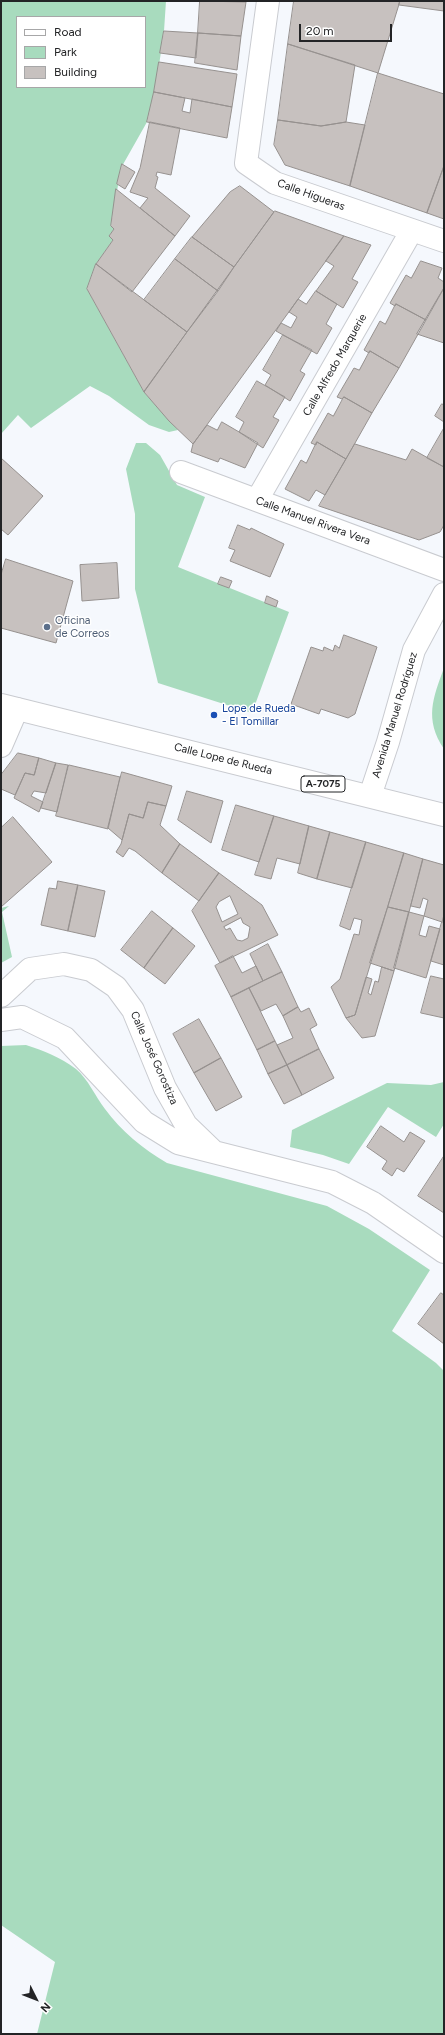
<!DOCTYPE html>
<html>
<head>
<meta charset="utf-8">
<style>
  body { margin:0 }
  #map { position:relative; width:445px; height:2035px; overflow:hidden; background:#f5f8fd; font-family:Figtree,sans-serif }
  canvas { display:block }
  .frame { position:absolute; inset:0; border:2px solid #232426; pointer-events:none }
  .legend { position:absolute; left:16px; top:16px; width:130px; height:72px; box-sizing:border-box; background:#fff; border:1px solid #a7a7a8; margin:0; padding:5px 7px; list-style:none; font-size:12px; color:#232426 }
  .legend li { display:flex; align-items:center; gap:8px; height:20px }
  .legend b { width:20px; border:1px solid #a7a7a8 }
  .north { position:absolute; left:16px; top:1979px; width:40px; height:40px; -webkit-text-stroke:3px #fff; paint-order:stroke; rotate:132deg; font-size:11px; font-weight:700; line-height:16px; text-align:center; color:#232426 }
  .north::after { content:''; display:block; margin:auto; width:14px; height:18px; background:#232426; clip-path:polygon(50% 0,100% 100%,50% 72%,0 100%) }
  .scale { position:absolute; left:299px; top:24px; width:93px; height:18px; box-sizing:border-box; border:2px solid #232426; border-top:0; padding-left:5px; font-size:12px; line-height:14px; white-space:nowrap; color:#232426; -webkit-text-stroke:3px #fff; paint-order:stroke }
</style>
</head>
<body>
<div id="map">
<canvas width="445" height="2035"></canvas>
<div class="frame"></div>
<ul class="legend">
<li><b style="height:5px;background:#fff"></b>Road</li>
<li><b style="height:11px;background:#a8dbbe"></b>Park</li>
<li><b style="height:11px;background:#c7c1bf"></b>Building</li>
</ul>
<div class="north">N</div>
<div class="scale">20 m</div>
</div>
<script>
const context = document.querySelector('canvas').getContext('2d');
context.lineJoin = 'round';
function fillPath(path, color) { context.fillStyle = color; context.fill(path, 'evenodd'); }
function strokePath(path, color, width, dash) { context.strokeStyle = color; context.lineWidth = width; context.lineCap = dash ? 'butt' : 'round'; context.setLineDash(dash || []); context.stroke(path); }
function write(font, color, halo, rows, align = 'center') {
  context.font = font + ' Figtree,sans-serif'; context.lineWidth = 3; context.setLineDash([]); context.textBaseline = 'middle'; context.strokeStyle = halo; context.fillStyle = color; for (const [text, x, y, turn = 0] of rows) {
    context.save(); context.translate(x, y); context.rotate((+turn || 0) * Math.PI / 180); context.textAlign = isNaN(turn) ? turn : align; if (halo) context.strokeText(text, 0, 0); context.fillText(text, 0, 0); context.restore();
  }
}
fillPath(new Path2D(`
  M 1,1 L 166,1 L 164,31 L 155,93 L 147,122 L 121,168 L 111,226 L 114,229 L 109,236 L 113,240 L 96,264 L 87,289 L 144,392 L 178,430 L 169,432 L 149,425 L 109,396 L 90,386 L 31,428 L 18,415 L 1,434 ZM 17,17 L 145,17 L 145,87 L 17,87 Z
  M 136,443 L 146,443 L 160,455 L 177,485 L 205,497 L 178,567 L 289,612 L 252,713 L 158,683 L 135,589 L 135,514 L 126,469 Z
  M 444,668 L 444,749 C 424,719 433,698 444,668 Z
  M 9,906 L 2,912 L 12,957 L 1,963 L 1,908 Z
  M 26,1045 C 44,1051 60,1057 76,1069 C 88,1079 95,1096 105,1109 C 121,1131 143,1149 167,1163 L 327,1206 L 369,1229 L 430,1270 L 392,1331 L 436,1363 L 444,1371 L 444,2034 L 37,2034 L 55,1962 L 1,1925 L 1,1046 Z
  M 444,1082 L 444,1124 L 436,1137 L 388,1107 L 349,1164 L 323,1155 L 290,1147 L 292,1130 L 387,1083 L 431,1085 Z`), '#a8dbbe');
const building = new Path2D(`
  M 200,1 L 246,2 L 241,36 L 198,33 Z
  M 294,1 L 400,1 L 378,73 L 288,44 Z
  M 400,1 L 444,1 L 444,11 L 399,5 Z
  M 164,31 L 198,33 L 196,58 L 160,53 Z
  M 198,33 L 241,36 L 237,70 L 195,63 Z
  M 288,44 L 355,65 L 346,122 L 321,126 L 278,120 Z
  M 159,62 L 237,74 L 232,107 L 154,92 Z
  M 378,73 L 444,94 L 444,166 L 427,213 L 350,186 Z
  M 154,92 L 185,98 L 182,111 L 190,113 L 192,99 L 232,107 L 227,138 L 147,122 Z
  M 278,120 L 321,126 L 346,122 L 365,125 L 350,186 L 285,165 L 274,145 Z
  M 150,122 L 180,128 L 171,175 L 157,172 L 156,176 L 158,177 L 155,188 L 190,216 L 175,236 L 140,208 L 148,198 L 130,192 L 140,168 Z
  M 122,164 L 135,172 L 125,189 L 117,184 Z
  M 444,166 L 444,219 L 427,213 Z
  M 240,186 L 274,212 L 234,267 L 192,237 L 230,192 Z
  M 116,189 L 175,236 L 132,292 L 96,264 L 113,240 L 109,236 L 114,229 L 111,226 Z
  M 275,211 L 344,236 L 193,444 L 169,421 L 144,392 Z
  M 344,236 L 371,245 L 352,279 L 358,282 L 343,308 L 316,291 L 334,266 L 326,261 Z
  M 192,237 L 234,267 L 218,291 L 175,259 Z
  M 175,259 L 218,291 L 187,332 L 144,300 Z
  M 421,261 L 442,268 L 438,278 L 444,282 L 444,288 L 426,320 L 396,304 L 395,306 L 390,303 L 406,275 L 411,278 Z
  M 96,264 L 187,332 L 144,392 L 87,289 Z
  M 444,288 L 444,343 L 417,334 Z
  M 316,291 L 337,304 L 326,324 L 332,328 L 317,354 L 276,331 L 281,323 L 291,328 L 297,317 L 289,312 L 298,299 L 306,304 Z
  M 396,304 L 426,320 L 399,368 L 370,351 L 369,353 L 364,350 L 380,321 L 385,324 Z
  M 283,335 L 312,350 L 300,371 L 305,374 L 290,401 L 265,385 L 271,375 L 263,370 Z
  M 370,351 L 399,368 L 372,413 L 344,397 L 342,399 L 337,397 L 354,368 L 359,370 Z
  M 257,381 L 285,397 L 273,417 L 279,420 L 263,448 L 239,432 L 244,422 L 236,417 Z
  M 344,397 L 372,413 L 346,459 L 317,442 L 316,445 L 311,443 L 328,413 L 333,416 Z
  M 442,404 L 444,405 L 444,422 L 435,416 Z
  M 222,422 L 258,443 L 245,468 L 220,458 L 218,462 L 191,452 L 193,444 L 207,425 L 217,430 Z
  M 444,428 L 444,467 L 427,458 Z
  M 317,442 L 346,459 L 325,495 L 316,490 L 309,501 L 285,489 L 301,460 L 306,463 Z
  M 355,444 L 406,460 L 412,449 L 444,467 L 444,525 L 440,532 L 419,540 L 319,506 Z
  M 1,458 L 43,496 L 8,535 L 1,529 Z
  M 238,525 L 250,530 L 251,528 L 284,544 L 270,577 L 230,561 L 235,550 L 229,548 Z
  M 6,559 L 73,581 L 56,643 L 1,628 L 1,575 Z
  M 117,563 L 119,598 L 82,601 L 80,565 Z
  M 221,577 L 232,581 L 229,588 L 218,584 Z
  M 267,596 L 278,601 L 276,607 L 265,603 Z
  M 344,635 L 377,647 L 355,714 L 348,718 L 321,709 L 319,714 L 291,704 L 311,647 L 323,651 L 324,647 L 333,651 L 335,645 L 339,648 Z
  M 18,753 L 39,758 L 34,775 L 25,773 L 15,795 L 1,789 L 1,775 Z
  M 39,758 L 56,763 L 46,793 L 34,791 L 31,796 L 43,802 L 39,812 L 14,798 L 25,773 L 34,775 Z
  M 56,763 L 68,765 L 57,812 L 41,808 Z
  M 69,765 L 120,777 L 108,829 L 56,816 Z
  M 122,772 L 172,786 L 166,806 L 148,802 L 143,818 L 129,814 L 122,840 L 108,828 Z
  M 187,791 L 223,801 L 211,843 L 178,820 Z
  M 148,802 L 166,806 L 160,825 L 180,844 L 162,873 L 135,851 L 129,848 L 123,857 L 116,852 L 121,844 L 129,814 L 143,818 Z
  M 236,805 L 274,816 L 259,862 L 222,850 Z
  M 274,816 L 309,826 L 300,864 L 277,858 L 271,879 L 255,875 Z
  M 13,817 L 52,862 L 1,907 L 1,828 Z
  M 309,826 L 330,832 L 317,879 L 298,873 Z
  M 330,832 L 366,842 L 352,888 L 317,879 Z
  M 366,842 L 404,853 L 355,1015 L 346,1018 L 331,987 L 340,979 L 354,934 L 359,935 L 362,920 L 354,918 L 350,930 L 340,926 Z
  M 180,844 L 219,873 L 199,901 L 162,873 Z
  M 404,853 L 423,859 L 409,912 L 388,907 Z
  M 423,859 L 444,865 L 444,915 L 442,922 L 424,916 L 428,900 L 423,898 L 420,908 L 411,906 Z
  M 219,873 L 262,905 L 278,935 L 220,963 L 192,911 ZM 230,896 L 238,914 L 222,922 L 216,907 L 219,902 ZM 241,918 L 243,923 L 250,927 L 248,938 L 242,941 L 237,940 L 230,928 L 226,930 L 224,927 Z
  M 58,881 L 78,885 L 68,931 L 41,925 L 49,888 L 56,889 Z
  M 78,885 L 105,891 L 95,937 L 68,931 Z
  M 388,907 L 409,912 L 394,971 L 370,963 Z
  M 152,911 L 173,928 L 144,968 L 121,950 Z
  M 409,912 L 424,916 L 419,935 L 426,937 L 429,926 L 440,929 L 426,978 L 394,968 Z
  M 442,922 L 444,922 L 444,965 L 431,961 Z
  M 173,928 L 195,946 L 165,984 L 144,968 Z
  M 268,944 L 282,972 L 263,981 L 250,954 Z
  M 233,956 L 242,973 L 256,966 L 263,981 L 231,997 L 215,966 Z
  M 382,967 L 394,971 L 375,1036 L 362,1038 L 346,1018 L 355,1015 L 366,977 L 372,979 L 368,993 L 371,995 L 375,981 L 378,982 Z
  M 282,972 L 298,1007 L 283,1016 L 276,1004 L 261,1011 L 249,988 Z
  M 431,976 L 444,979 L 444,1018 L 421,1013 Z
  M 249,988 L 275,1041 L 257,1050 L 231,997 Z
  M 298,1007 L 301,1012 L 309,1008 L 317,1025 L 310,1029 L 319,1049 L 287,1065 L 277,1045 L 293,1038 L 283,1016 Z
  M 199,1019 L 221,1058 L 194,1073 L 173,1034 Z
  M 275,1041 L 287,1065 L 268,1074 L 257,1050 Z
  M 319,1049 L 334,1078 L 302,1095 L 287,1065 Z
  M 221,1058 L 242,1097 L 216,1111 L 194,1073 Z
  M 287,1065 L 302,1095 L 284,1104 L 268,1074 Z
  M 381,1126 L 404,1142 L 410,1132 L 425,1141 L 404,1172 L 397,1168 L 392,1176 L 382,1169 L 387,1161 L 367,1147 Z
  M 444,1156 L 444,1213 L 418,1196 Z
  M 441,1293 L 444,1295 L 444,1344 L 418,1324 Z`);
fillPath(building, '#c7c1bf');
strokePath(building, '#96918f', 1);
const minor = new Path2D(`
  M 268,1 L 246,163 L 275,183 L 444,241
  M 181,472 L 444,570
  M 257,500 L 412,230
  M 1,746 L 17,709
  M 370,796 L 388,742 L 414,650 L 444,594
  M 1,996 L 30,969 L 64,964 L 91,970 L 116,987 L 133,1010 L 165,1088 L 186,1125 L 213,1151
  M 1,1020 L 22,1017 L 65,1038 L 144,1122 L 178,1143 L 332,1182 L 373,1203 L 444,1252`);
const major = new Path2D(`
  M 1,705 L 444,815`);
strokePath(minor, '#c9cbd0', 24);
strokePath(major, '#c9cbd0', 24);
strokePath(minor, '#fff', 22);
strokePath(major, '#fff', 22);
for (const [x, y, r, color] of [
  [47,627,4,"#5c6f8a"],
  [214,715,4,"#1a4fb4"]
]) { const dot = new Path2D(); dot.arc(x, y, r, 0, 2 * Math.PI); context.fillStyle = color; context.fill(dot); strokePath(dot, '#fff', 1.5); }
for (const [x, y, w] of [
  [323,784,44]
]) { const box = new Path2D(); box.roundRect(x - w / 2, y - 8, w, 16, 3); context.fillStyle = '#fff'; context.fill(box); strokePath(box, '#232426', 1); }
write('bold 10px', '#232426', null, [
  ["A-7075",323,784]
]);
write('11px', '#232426', '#fff', [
  ["Calle Higueras",311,195,20],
  ["Calle Alfredo Marquerie",335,365,-60],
  ["Calle Manuel Rivera Vera",313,521,20],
  ["Avenida Manuel Rodríguez",395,715,-73],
  ["Calle Lope de Rueda",223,759,14],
  ["Calle José Gorostiza",154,1058,66]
]);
write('11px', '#4e5e75', '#fff', [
  ["Oficina",55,621],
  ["de Correos",55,634]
], 'left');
write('11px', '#164399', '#fff', [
  ["Lope de Rueda",222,709],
  ["- El Tomillar",222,722]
], 'left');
</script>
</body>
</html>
